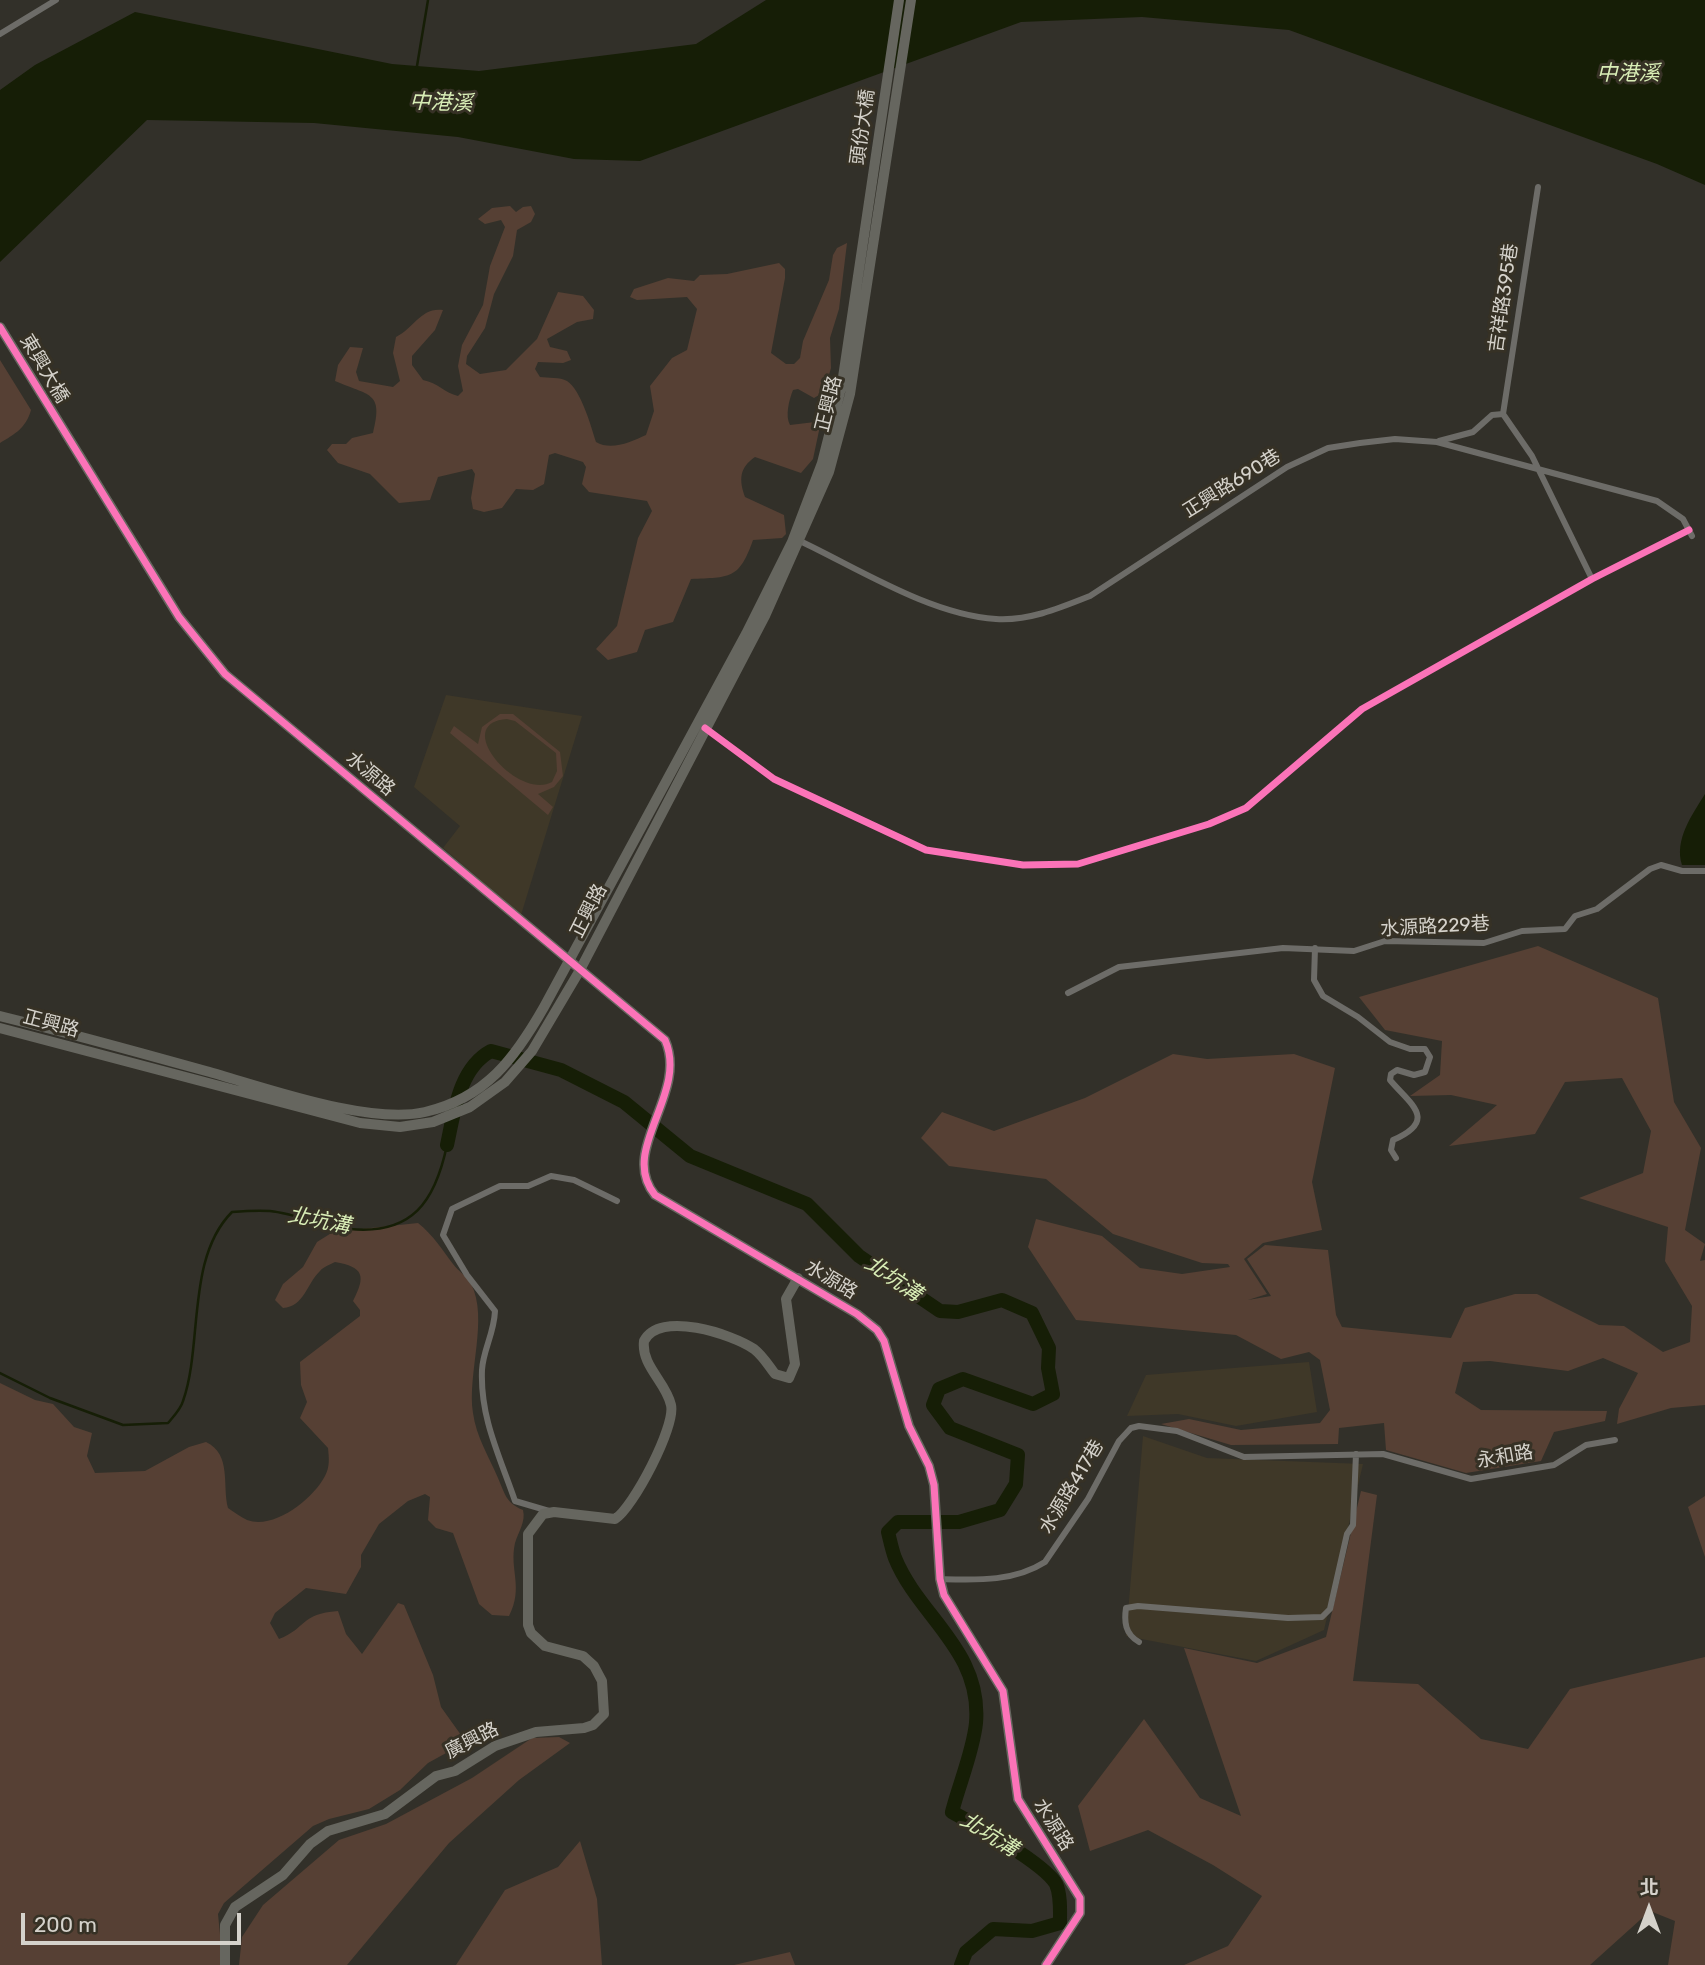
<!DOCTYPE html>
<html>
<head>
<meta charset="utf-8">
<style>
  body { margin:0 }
  #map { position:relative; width:1705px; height:1965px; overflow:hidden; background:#323029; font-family:Rubik,"Noto Sans TC",sans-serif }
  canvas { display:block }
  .north { position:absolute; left:1614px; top:1874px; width:70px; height:70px; -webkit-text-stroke:5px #363125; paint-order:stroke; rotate:0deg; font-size:19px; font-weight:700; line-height:28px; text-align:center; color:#d5d2cb }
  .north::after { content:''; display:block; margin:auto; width:24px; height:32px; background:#d5d2cb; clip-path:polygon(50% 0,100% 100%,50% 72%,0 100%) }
  .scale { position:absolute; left:21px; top:1913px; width:220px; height:32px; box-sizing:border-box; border:4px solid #d5d2cb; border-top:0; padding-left:9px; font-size:21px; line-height:24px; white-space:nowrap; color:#d5d2cb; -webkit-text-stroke:5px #363125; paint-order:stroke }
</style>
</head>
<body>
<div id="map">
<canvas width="1705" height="1965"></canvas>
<div class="north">北</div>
<div class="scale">200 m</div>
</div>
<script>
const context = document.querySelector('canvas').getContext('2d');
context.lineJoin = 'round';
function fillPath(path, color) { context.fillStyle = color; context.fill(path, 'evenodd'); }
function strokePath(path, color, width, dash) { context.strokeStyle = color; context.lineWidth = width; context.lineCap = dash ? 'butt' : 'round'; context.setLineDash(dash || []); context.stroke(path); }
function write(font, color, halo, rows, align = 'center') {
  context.font = font + ' Rubik,"Noto Sans TC",sans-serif'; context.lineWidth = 6; context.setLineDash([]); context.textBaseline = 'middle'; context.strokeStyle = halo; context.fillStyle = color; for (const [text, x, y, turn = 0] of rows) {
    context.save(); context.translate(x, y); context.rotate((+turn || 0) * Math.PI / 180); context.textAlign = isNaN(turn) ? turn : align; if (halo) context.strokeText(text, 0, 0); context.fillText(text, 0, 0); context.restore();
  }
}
fillPath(new Path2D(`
  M 446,695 L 582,716 L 521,915 L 443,848 L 460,826 L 414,787 Z
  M 1309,1362 L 1317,1412 L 1236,1426 L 1178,1414 L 1127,1416 L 1146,1375 Z
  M 1143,1436 L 1207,1458 L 1363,1464 L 1324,1630 L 1256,1661 L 1126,1636 Z`), '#3f3828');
fillPath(new Path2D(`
  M 510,206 L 516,212 L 523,207 L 531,206 L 535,214 L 531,222 L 517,230 L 513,256 L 494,294 L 485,328 L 467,356 L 466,364 L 480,374 L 506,370 L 537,339 L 558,292 L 583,296 L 594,310 L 593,319 L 577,322 L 547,339 L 550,347 L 567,351 L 571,360 L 563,363 L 538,362 L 535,369 L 540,377 C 548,378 560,377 567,381 C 581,390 591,426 596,442 C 611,451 631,442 646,435 L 654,411 L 650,386 L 672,358 L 687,350 L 697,309 L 687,297 L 637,300 L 630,297 L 634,289 L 668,278 L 694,281 L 700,275 L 727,274 L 779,263 L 785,269 L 785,278 L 771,353 L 786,364 L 794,364 L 800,358 L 803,341 L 829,280 L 833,255 L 837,248 L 847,243 L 839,309 L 830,338 L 831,368 L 824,392 L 814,398 L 798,389 L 793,390 C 789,400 785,416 790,425 L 815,422 L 820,426 L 813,459 L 801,473 L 755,457 C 739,468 739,480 745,497 L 784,515 L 786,534 L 782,538 L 753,540 C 739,580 730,577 691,579 L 673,622 L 645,630 L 637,652 L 608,660 L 596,649 L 617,626 L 638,538 L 652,511 L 647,501 L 589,492 L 582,484 L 586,467 L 583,462 L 555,453 L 549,455 L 544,484 L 533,490 L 516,489 L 502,508 L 484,512 L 473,509 L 471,498 L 475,474 L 472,469 L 438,477 L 430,500 L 399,503 L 370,474 L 338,463 L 327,450 L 332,444 L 346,444 L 352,438 L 373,433 C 384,391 369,396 335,381 L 338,365 L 350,347 L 363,348 L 356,372 L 359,381 L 393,387 L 400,381 L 393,353 L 396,337 C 414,328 421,307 443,310 L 435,330 L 412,356 L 412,365 L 423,380 C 438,383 445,393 458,396 L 463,391 L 458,366 L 462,345 L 483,305 L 490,266 L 505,227 L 501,220 L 485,224 L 478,219 L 492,208 Z
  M 0,360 L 31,410 C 26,428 15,434 0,443 Z
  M 500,714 L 513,714 L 560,752 L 563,776 L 554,787 L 538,794 L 553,807 L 548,815 L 450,733 L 454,726 L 478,744 L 482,727 ZM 507,719 L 515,721 L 556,753 L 557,771 L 552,782 C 518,801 450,723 507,719 Z
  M 1538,946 L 1658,998 L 1674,1102 L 1701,1148 L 1685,1230 L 1705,1244 L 1700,1261 L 1705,1260 L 1705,1405 L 1671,1408 L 1617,1424 L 1619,1409 L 1638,1373 L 1603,1358 L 1568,1371 L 1490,1361 L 1463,1362 L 1455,1393 L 1481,1410 L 1607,1411 L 1605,1421 L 1554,1432 L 1541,1461 L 1466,1473 L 1386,1450 L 1384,1423 L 1339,1428 L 1338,1444 L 1231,1445 L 1161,1424 L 1189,1419 L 1241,1430 L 1320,1423 L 1330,1410 L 1320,1360 L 1309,1352 L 1281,1359 L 1236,1335 L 1076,1320 L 1028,1247 L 1036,1219 L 1102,1236 L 1140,1268 L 1182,1274 L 1230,1267 L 1228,1264 L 1202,1263 L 1113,1234 L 1046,1179 L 949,1166 L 921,1138 L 942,1112 L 994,1131 L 1085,1098 L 1173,1054 L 1207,1059 L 1294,1054 L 1335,1068 L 1312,1182 L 1322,1230 L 1263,1243 L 1244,1259 L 1267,1294 L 1248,1300 L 1271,1296 L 1247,1259 L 1265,1245 L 1328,1250 L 1336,1315 L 1342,1327 L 1451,1338 L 1465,1308 L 1515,1294 L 1537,1294 L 1599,1325 L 1624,1326 L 1663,1352 L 1690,1342 L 1692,1306 L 1665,1261 L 1668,1227 L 1579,1198 L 1643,1173 L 1651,1131 L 1622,1078 L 1565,1082 L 1535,1134 L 1449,1146 L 1497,1105 L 1451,1095 L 1410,1096 L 1440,1075 L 1442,1041 L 1385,1030 L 1359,997 Z
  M 418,1223 C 434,1236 441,1248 453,1264 C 458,1271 467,1276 471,1284 C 489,1318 467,1374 473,1413 C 476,1436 489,1457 498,1478 C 505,1494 506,1503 523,1510 C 526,1522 518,1532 515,1543 C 509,1570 524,1587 509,1616 L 492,1615 L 479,1604 L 453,1533 L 436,1528 L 428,1520 L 430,1497 L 425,1494 L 408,1501 L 379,1524 L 361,1555 L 361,1567 L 346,1594 L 306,1588 L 275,1613 L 270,1623 L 279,1639 C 307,1628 300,1614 338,1611 L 346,1634 L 362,1654 L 398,1603 L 404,1605 L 433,1675 L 441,1707 L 466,1742 L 428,1763 L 400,1790 L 369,1809 L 329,1819 L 313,1826 L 224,1903 L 218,1914 L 223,1965 L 0,1965 L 0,1383 L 35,1400 L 53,1404 L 74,1427 L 92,1433 L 87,1456 L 95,1473 L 145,1471 L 189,1447 L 206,1442 C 232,1454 222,1486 228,1508 C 234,1512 241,1517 247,1520 C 274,1530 313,1499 325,1476 C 330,1467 329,1458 328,1448 L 300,1418 L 307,1402 L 301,1385 L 300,1362 L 360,1316 L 360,1310 L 353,1301 C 366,1276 364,1267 335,1262 C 331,1264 323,1267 320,1271 C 307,1283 304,1307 283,1308 L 275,1300 L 283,1284 L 303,1267 L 317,1242 L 333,1232 Z
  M 1361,1491 L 1377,1495 L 1353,1681 L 1418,1684 L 1481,1739 L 1528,1749 L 1570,1689 L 1705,1657 L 1705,1965 L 1668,1965 L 1675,1921 L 1650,1911 L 1590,1965 L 1184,1965 L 1228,1946 L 1262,1896 L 1213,1865 L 1148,1830 L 1090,1851 L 1078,1806 L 1144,1719 L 1200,1798 L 1241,1816 L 1184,1648 L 1257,1663 L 1326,1637 Z
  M 1705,1496 L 1705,1557 L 1688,1507 Z
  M 559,1737 L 570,1743 L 519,1780 L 449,1843 L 347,1965 L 239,1965 L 242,1937 L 263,1905 L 339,1840 L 386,1824 L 472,1778 L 532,1738 Z
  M 580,1841 L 597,1899 L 602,1965 L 456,1965 L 505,1890 L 558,1867 Z
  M 790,1952 L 795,1965 L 734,1965 Z`), '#564034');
fillPath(new Path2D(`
  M 766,0 L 1705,0 L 1705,185 L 1657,164 L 1289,30 L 1142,17 L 1021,22 L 640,161 L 574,159 L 458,137 L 314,123 L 147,120 L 0,262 L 0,90 L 35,65 L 135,12 L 392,64 L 479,71 L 696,44 Z
  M 1705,794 L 1705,865 L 1682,865 C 1674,840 1692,815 1705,794 Z`), '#161e06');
strokePath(new Path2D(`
  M 417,66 L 428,0
  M 0,1373 L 50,1398 L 123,1425 L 168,1423 C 173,1417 181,1409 183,1401 C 203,1345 186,1258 232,1212 C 244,1211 258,1210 270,1211 C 297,1214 323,1226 350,1229 C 412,1235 435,1202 447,1145`), '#161e06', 2.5);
strokePath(new Path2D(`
  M 447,1145 C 454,1113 459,1068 491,1051 L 561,1070 L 624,1102 L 690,1156 L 807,1204 L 859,1256 L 940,1311 L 958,1312 L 1002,1300 L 1032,1313 L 1049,1348 L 1048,1368 L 1053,1394 L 1033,1404 L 963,1379 L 939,1389 L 933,1405 L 950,1428 L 1018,1455 L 1016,1484 L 1000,1510 L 959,1522 L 898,1522 L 888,1532 C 890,1540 892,1550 895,1558 C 919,1617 982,1650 976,1723 C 973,1752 959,1784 952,1812 C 974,1824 1045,1864 1056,1884 C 1061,1895 1060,1911 1060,1923 L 1032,1931 L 993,1929 L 966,1952 L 961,1965`), '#161e06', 14);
strokePath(new Path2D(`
  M 0,34 L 56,0
  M 1503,414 L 1538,187
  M 1439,441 L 1473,432 L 1492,415 L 1503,414 L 1532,456 L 1592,579
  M 800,541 C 859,569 931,615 996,619 C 1029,621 1060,608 1090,596 L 1287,467 L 1328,448 L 1360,443 L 1395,439 L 1437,442 L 1657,501 L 1683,519 L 1692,536
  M 1315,948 L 1314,980 L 1323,996 L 1358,1017 L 1390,1042 L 1410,1049 L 1425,1049 L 1430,1057 L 1425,1072 L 1414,1075 L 1397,1070 L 1391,1074 L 1390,1080 C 1410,1104 1439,1120 1393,1140 L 1391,1150 L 1396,1158
  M 1068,993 L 1119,967 L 1283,948 L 1354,951 L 1385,941 L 1484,943 L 1522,931 L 1565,929 L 1575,916 L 1597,909 L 1650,869 L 1661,865 L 1682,871 L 1705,871
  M 549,1511 L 515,1501 C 500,1457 480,1418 482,1370 C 483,1350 494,1334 495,1311 L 467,1275 L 443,1235 L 452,1209 L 500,1186 L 528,1186 L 551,1176 L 574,1180 L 617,1201
  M 940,1579 C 976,1580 1014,1582 1045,1562 L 1088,1499 L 1119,1441 L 1131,1428 L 1139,1426 L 1177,1431 L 1244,1457 L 1383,1454 L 1471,1479 L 1554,1465 L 1586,1445 L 1615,1440
  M 1139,1642 C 1125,1634 1124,1622 1126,1608 L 1138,1606 L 1288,1618 L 1322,1617 L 1330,1609 L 1347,1534 L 1353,1525 L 1356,1454`), '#6d6c68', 6);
strokePath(new Path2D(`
  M 0,327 L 179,617 L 225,674 L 665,1040 C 689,1094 618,1150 655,1195 L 857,1314 L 877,1330 L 884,1341 L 909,1426 L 929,1466 L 934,1485 L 940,1579 L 944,1595 L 1003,1691 L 1018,1799 L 1080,1898 L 1080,1913 L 1046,1965
  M 0,1016 C 69,1033 138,1052 206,1071 C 264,1087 368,1125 425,1112 C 486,1098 515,1058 544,1007 L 746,634 L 792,542 L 822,463 L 842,384 L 899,0
  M 0,1028 L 360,1123 L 400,1127 L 433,1122 L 470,1107 L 505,1082 L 532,1051 L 580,970 L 765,616 L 829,472 L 850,394 L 911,0
  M 225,1965 L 225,1925 L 235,1907 L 283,1875 L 310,1844 L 328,1831 L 385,1814 L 436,1776 L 455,1771 L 495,1746 L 536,1732 L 584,1728 L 593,1725 L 604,1714 L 602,1681 L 594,1666 L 583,1656 L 545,1646 L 531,1633 L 528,1625 L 528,1534 L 543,1514 L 554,1512 L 615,1519 C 633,1508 676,1426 671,1405 C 666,1382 641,1366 644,1341 C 659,1310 732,1334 754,1349 C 763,1356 768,1365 775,1374 L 789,1378 L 795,1364 L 786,1299 L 798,1278`), '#66665f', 10);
strokePath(new Path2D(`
  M 0,327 L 179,617 L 225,674 L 665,1040 C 689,1094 618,1150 655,1195 L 857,1314 L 877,1330 L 884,1341 L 909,1426 L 929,1466 L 934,1485 L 940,1579 L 944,1595 L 1003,1691 L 1018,1799 L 1080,1898 L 1080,1913 L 1046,1965
  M 705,728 L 774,779 L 926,850 L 1023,865 L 1078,864 L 1209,824 L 1246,808 L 1362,709 L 1592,579 L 1689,530`), '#fb73b8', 7);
write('19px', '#d5d2cb', '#363125', [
  ["頭份大橋",863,127,-82],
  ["吉祥路395巷",1504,298,-82],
  ["東興大橋",44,369,59],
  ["正興路",829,404,-76],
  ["正興路690巷",1232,484,-32],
  ["水源路",370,774,40],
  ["正興路",589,911,-63],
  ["水源路229巷",1435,927,-3],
  ["正興路",51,1024,15],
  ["水源路",831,1280,31],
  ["永和路",1505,1457,-10],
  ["水源路417巷",1072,1487,-59],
  ["廣興路",472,1741,-27],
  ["水源路",1053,1825,58]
]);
write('italic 21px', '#d8edb6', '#363125', [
  ["中港溪",1628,74],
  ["中港溪",441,103,2],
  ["北坑溝",319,1221,11],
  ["北坑溝",893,1279,34],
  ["北坑溝",989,1835,32]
]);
</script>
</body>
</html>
